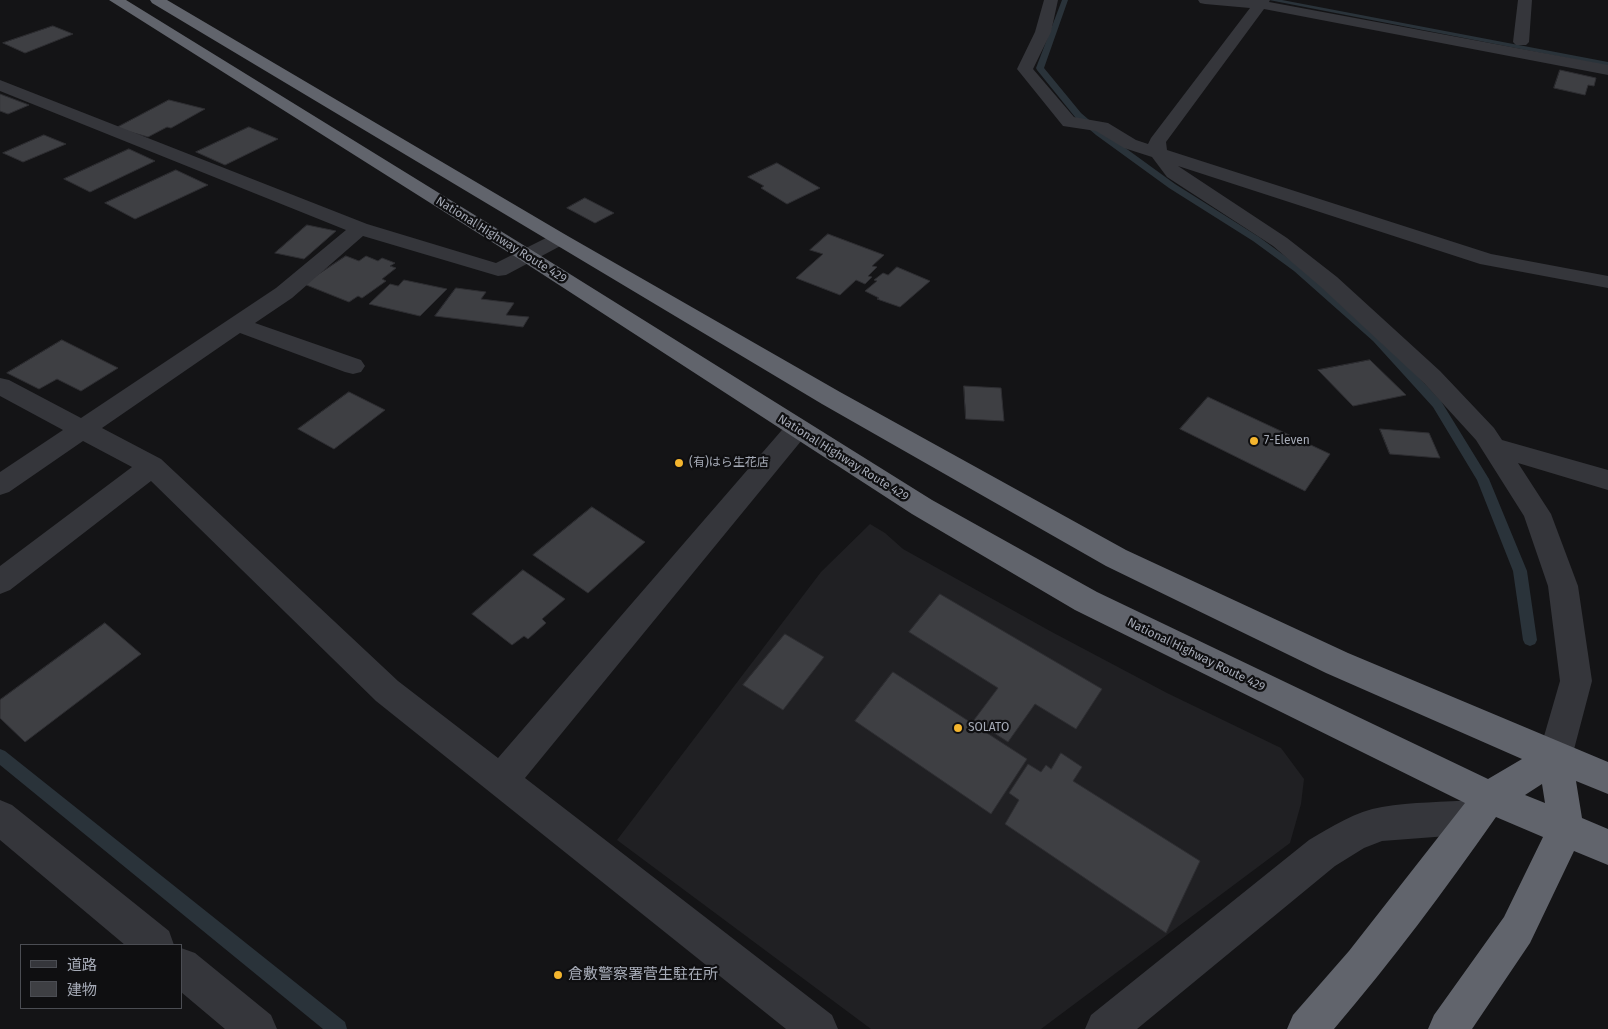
<!DOCTYPE html>
<html>
<head>
<meta charset="utf-8">
<style>
  body { margin:0 }
  #map { position:relative; width:1608px; height:1029px; overflow:hidden; background:#141416; font-family:"Fira Sans","Noto Sans JP",sans-serif }
  canvas { display:block }
  .legend { position:absolute; left:20px; top:944px; width:162px; height:65px; box-sizing:border-box; background:#0f0f11; border:1px solid #4b4d53; margin:0; padding:6px 9px; list-style:none; font-size:15px; color:#a6abb7 }
  .legend li { display:flex; align-items:center; gap:10px; height:25px }
  .legend b { width:25px; border:1px solid #4b4d53 }
</style>
</head>
<body>
<div id="map">
<canvas width="1608" height="1029"></canvas>
<ul class="legend">
<li><b style="height:6px;background:#35363b"></b>道路</li>
<li><b style="height:14px;background:#3e3f43"></b>建物</li>
</ul>
</div>
<script>
const context = document.querySelector('canvas').getContext('2d');
context.lineJoin = 'round';
function fillPath(path, color) { context.fillStyle = color; context.fill(path, 'evenodd'); }
function strokePath(path, color, width, dash) { context.strokeStyle = color; context.lineWidth = width; context.lineCap = dash ? 'butt' : 'round'; context.setLineDash(dash || []); context.stroke(path); }
function write(font, color, halo, rows, align = 'center') {
  context.font = font + ' "Fira Sans","Noto Sans JP",sans-serif'; context.lineWidth = 4.5; context.setLineDash([]); context.textBaseline = 'middle'; context.strokeStyle = halo; context.fillStyle = color; for (const [text, x, y, turn = 0] of rows) {
    context.save(); context.translate(x, y); context.rotate((+turn || 0) * Math.PI / 180); context.textAlign = isNaN(turn) ? turn : align; if (halo) context.strokeText(text, 0, 0); context.fillText(text, 0, 0); context.restore();
  }
}
fillPath(new Path2D(`
  M 870,524 L 885,533 L 903,549 L 1050,631 L 1167,693 L 1281,748 L 1304,779 L 1301,804 L 1290,843 L 1041,1029 L 871,1029 L 617,840 L 821,572 Z`), '#202023');
fillPath(new Path2D(`
  M 1062,0 L 1068,0 L 1044,68 L 1081,113 L 1102,131 L 1175,184 L 1259,237 L 1300,267 L 1381,337 L 1441,401 L 1489,479 L 1527,571 L 1537,640 L 1535,644 L 1530,646 L 1525,644 L 1523,640 L 1513,571 L 1477,480 L 1433,407 L 1373,341 L 1294,271 L 1253,241 L 1169,188 L 1096,135 L 1075,117 L 1037,70 L 1036,68 Z
  M 1269,0 L 1282,0 L 1608,62 L 1608,66 Z
  M 0,749 L 5,751 L 345,1022 L 347,1029 L 323,1029 L 0,765 Z`), '#2a333a');
const building = new Path2D(`
  M 53,26 L 73,34 L 25,53 L 3,43 Z
  M 1560,70 L 1596,78 L 1594,86 L 1588,85 L 1585,95 L 1554,88 Z
  M 0,94 L 29,105 L 8,114 L 0,111 Z
  M 169,100 L 205,109 L 171,128 L 167,127 L 148,137 L 116,128 Z
  M 249,127 L 278,139 L 225,165 L 196,152 Z
  M 44,135 L 66,144 L 23,162 L 3,153 Z
  M 129,149 L 155,161 L 90,192 L 64,179 Z
  M 777,163 L 820,188 L 787,204 L 761,188 L 764,186 L 748,177 Z
  M 176,170 L 208,185 L 135,219 L 105,203 Z
  M 585,198 L 614,213 L 595,223 L 567,208 Z
  M 307,225 L 336,231 L 304,259 L 275,253 Z
  M 828,234 L 884,255 L 872,266 L 877,267 L 868,276 L 872,277 L 865,284 L 856,280 L 840,295 L 796,278 L 823,254 L 810,250 Z
  M 346,256 L 359,261 L 366,256 L 378,261 L 382,258 L 395,263 L 390,266 L 396,268 L 382,279 L 386,281 L 362,298 L 358,296 L 349,302 L 304,284 Z
  M 897,267 L 930,281 L 900,307 L 877,299 L 879,298 L 865,291 L 877,281 L 874,280 L 883,273 L 888,275 Z
  M 404,280 L 447,289 L 420,316 L 369,304 L 390,284 L 398,286 Z
  M 456,288 L 486,292 L 481,299 L 514,303 L 506,315 L 529,317 L 523,327 L 435,316 Z
  M 62,340 L 118,368 L 81,391 L 57,379 L 39,389 L 7,373 Z
  M 1370,360 L 1406,395 L 1353,406 L 1318,370 Z
  M 964,386 L 1001,388 L 1004,421 L 966,419 Z
  M 349,392 L 385,410 L 334,449 L 298,429 Z
  M 1208,397 L 1330,454 L 1305,491 L 1180,429 Z
  M 1380,429 L 1429,433 L 1440,458 L 1390,454 Z
  M 592,507 L 645,542 L 588,593 L 533,555 Z
  M 523,570 L 565,599 L 542,619 L 546,623 L 528,639 L 524,636 L 512,645 L 472,614 Z
  M 940,594 L 1102,689 L 1076,729 L 1035,704 L 1008,742 L 974,720 L 998,688 L 909,632 Z
  M 105,623 L 141,654 L 25,742 L 0,718 L 0,700 Z
  M 785,634 L 824,657 L 783,710 L 743,685 Z
  M 893,672 L 1027,759 L 991,814 L 855,721 Z
  M 1061,753 L 1082,767 L 1073,781 L 1200,861 L 1166,933 L 1005,824 L 1019,800 L 1009,793 L 1028,764 L 1041,772 L 1046,765 L 1051,769 Z`);
fillPath(building, '#3e3f43');
strokePath(building, '#2e2e32', 1);
fillPath(new Path2D(`
  M 1044,0 L 1058,0 L 1051,32 L 1033,69 L 1074,117 L 1108,123 L 1136,140 L 1148,144 L 1151,138 L 1250,8 L 1205,4 L 1200,3 L 1198,0 L 1270,0 L 1269,2 L 1608,65 L 1608,75 L 1264,9 L 1166,142 L 1167,150 L 1491,254 L 1608,276 L 1608,288 L 1480,264 L 1178,166 L 1287,238 L 1337,277 L 1440,371 L 1494,428 L 1502,440 L 1608,470 L 1608,490 L 1518,463 L 1551,514 L 1578,586 L 1592,681 L 1572,757 L 1567,768 L 1555,773 L 1543,768 L 1538,757 L 1560,681 L 1548,586 L 1524,516 L 1476,440 L 1424,383 L 1321,287 L 1273,246 L 1167,177 L 1152,157 L 1124,148 L 1096,131 L 1063,126 L 1017,69 L 1035,32 Z
  M 1518,0 L 1532,0 L 1529,42 L 1526,45 L 1516,45 L 1513,42 Z
  M 0,80 L 367,224 L 496,263 L 552,235 L 559,233 L 566,235 L 569,239 L 566,243 L 506,275 L 498,276 L 363,236 L 292,298 L 255,323 L 361,360 L 365,366 L 361,372 L 353,374 L 345,372 L 240,333 L 102,428 L 161,459 L 398,681 L 498,758 L 788,423 L 797,420 L 806,423 L 810,429 L 806,435 L 525,778 L 832,1015 L 838,1029 L 786,1029 L 376,701 L 151,481 L 10,590 L 0,594 L 0,566 L 132,467 L 83,441 L 9,492 L 0,495 L 0,472 L 63,430 L 0,396 L 0,378 L 9,380 L 81,418 L 276,288 L 346,230 L 0,91 Z
  M 0,800 L 12,805 L 169,931 L 174,945 L 125,945 L 0,840 Z
  M 1474,800 L 1486,805 L 1492,817 L 1486,829 L 1474,834 L 1382,841 L 1364,848 L 1335,866 L 1137,1029 L 1085,1029 L 1091,1015 L 1309,840 C 1331,827 1356,811 1382,807 C 1412,802 1444,802 1474,800 Z
  M 181,948 L 195,953 L 271,1015 L 277,1029 L 225,1029 L 181,992 Z`), '#35363b');
fillPath(new Path2D(`
  M 109,0 L 126,0 L 533,251 L 932,500 L 1097,592 L 1488,779 L 1522,759 L 1326,673 L 1106,566 L 822,404 L 152,3 L 150,0 L 167,0 L 566,235 L 840,392 L 1126,550 L 1348,653 L 1608,762 L 1608,794 L 1576,781 L 1582,818 L 1608,829 L 1608,865 L 1574,851 L 1530,943 L 1472,1029 L 1428,1029 L 1434,1015 L 1504,917 L 1543,837 L 1496,817 C 1445,890 1392,961 1334,1029 L 1287,1029 L 1293,1015 L 1349,951 L 1465,803 L 1075,610 L 912,514 L 519,259 ZM 1542,784 L 1545,803 L 1525,795 Z`), '#61646c');
for (const [x, y, r, color] of [
  [1254,441,5,"#f4b52e"],
  [679,463,5,"#f4b52e"],
  [958,728,5,"#f4b52e"],
  [558,975,5,"#f4b52e"]
]) { const dot = new Path2D(); dot.arc(x, y, r, 0, 2 * Math.PI); context.fillStyle = color; context.fill(dot); strokePath(dot, '#0f0f11', 2); }
write('12px', '#a6abb7', '#0f0f11', [
  ["National Highway Route 429",501,240,32],
  ["National Highway Route 429",843,458,32],
  ["National Highway Route 429",1196,655,26]
]);
write('12px', '#a6abb7', '#0f0f11', [
  ["7-Eleven",1264,441],
  ["(有)はら生花店",689,463],
  ["SOLATO",968,728]
], 'left');
write('15px', '#a6abb7', '#0f0f11', [
  ["倉敷警察署菅生駐在所",568,975]
], 'left');
</script>
</body>
</html>
